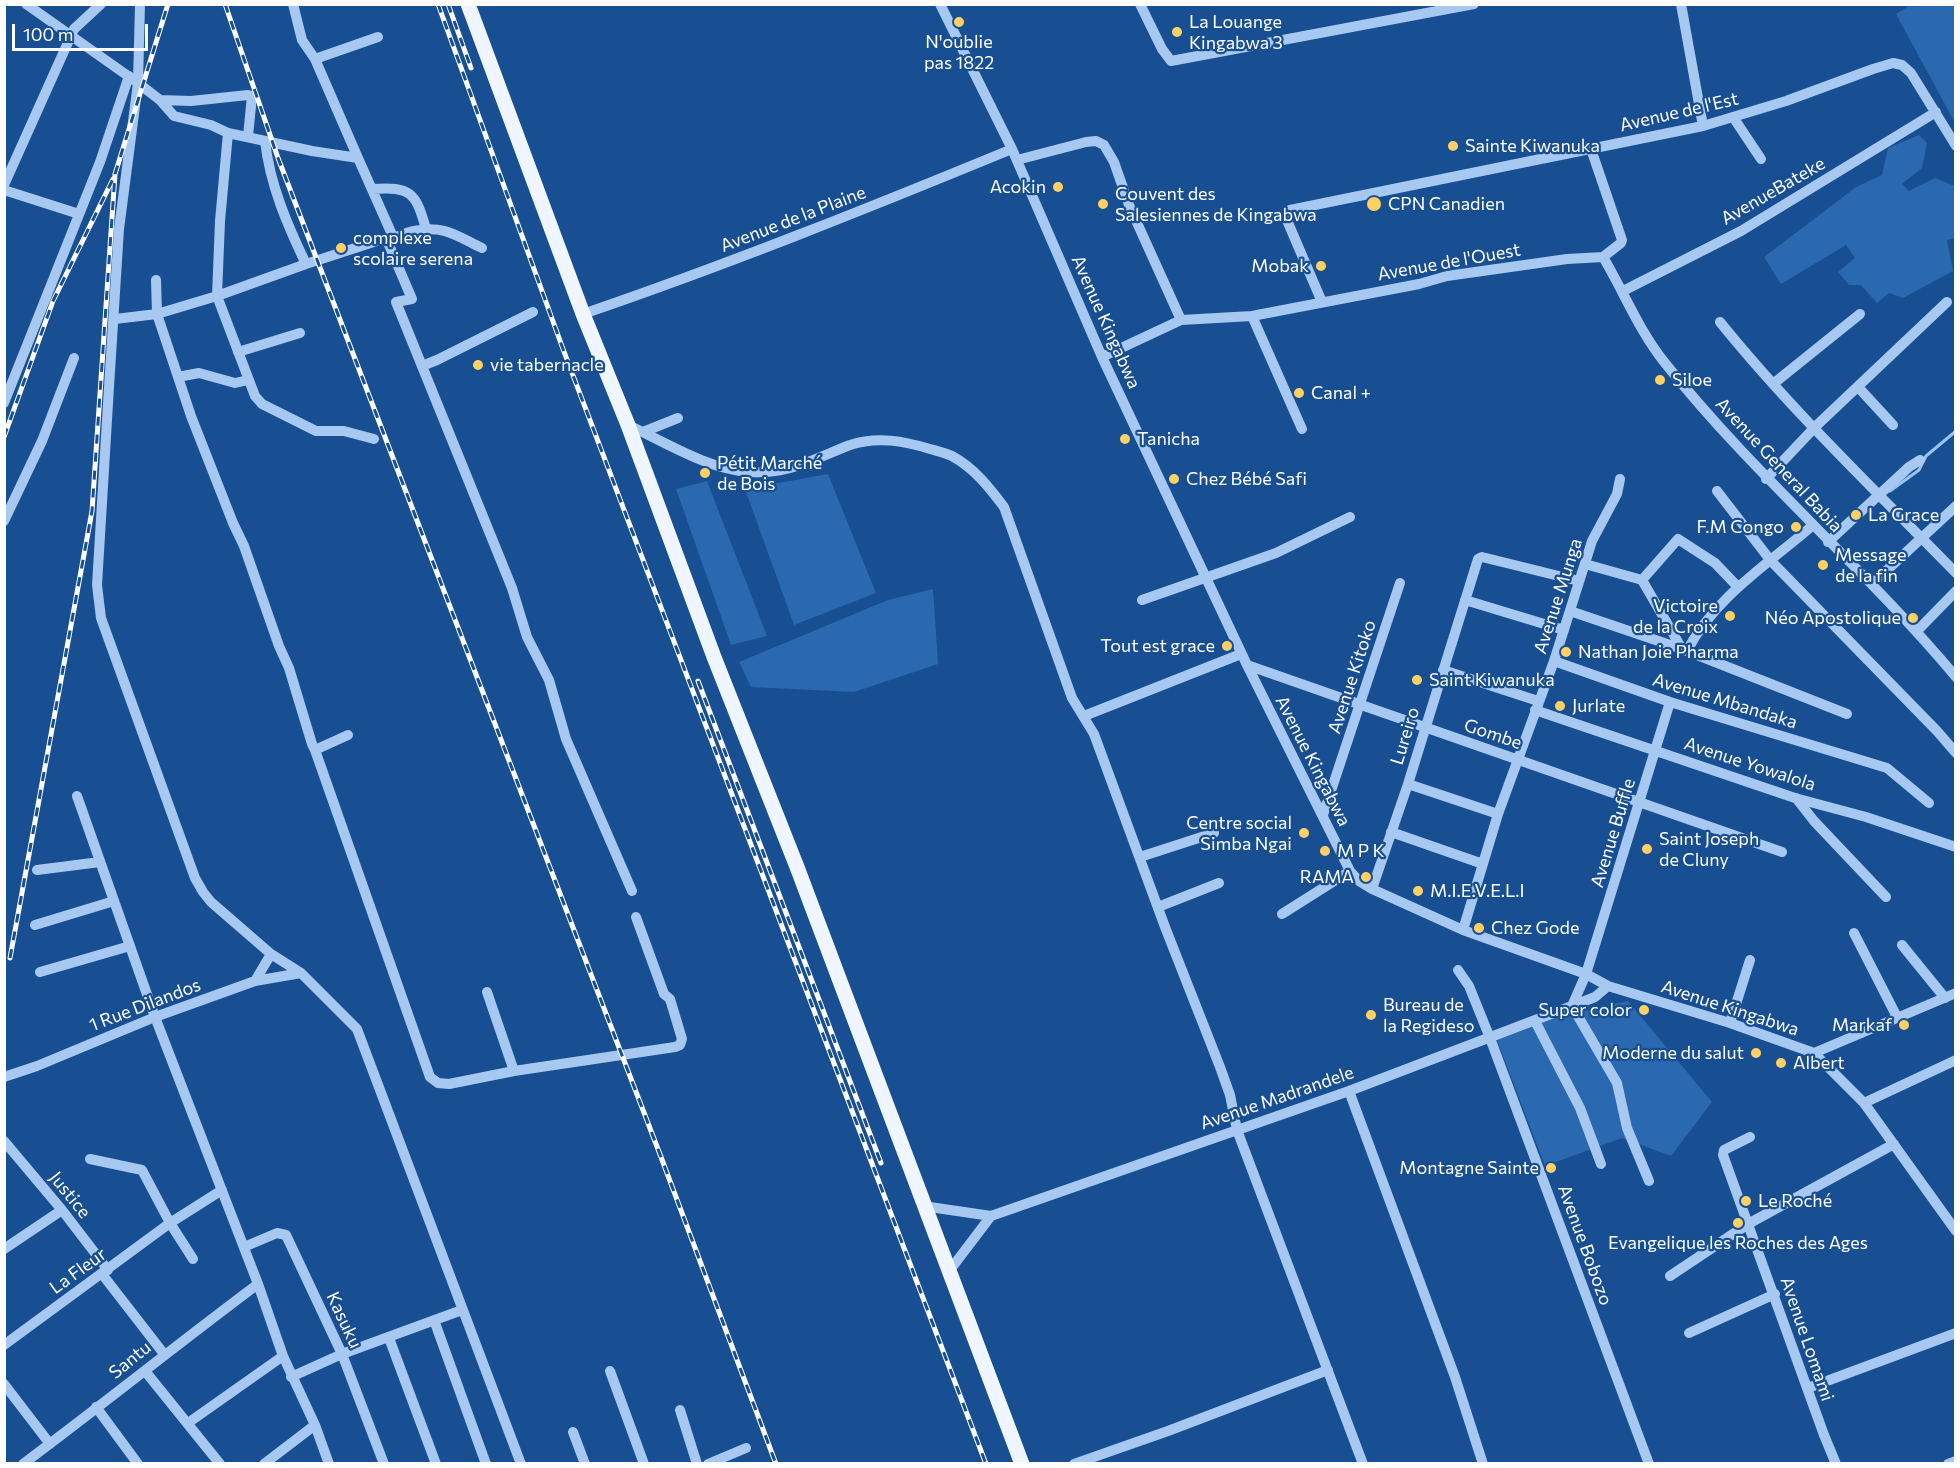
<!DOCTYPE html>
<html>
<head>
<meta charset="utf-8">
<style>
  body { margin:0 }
  #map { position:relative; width:1960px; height:1468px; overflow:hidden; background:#184e92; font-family:Commissioner,sans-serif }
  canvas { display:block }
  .frame { position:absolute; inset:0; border:6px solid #fff; pointer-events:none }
  .scale { position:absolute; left:12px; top:24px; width:136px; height:27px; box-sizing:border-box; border:3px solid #fff; border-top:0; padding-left:8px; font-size:18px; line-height:21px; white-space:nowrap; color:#fff; -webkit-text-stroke:4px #184e92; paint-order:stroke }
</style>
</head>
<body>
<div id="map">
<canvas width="1960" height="1468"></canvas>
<div class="frame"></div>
<div class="scale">100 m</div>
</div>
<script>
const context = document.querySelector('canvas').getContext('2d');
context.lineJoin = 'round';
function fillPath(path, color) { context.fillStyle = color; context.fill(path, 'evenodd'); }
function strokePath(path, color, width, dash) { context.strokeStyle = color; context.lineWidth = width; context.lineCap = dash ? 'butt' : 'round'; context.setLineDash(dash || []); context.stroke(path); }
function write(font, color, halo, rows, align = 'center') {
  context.font = font + ' Commissioner,sans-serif'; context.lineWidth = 4.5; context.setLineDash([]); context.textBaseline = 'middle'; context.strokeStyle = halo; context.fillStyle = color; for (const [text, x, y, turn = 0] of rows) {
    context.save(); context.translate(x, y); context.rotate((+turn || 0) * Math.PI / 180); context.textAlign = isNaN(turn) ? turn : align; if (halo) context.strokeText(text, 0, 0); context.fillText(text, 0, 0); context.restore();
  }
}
fillPath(new Path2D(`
  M 1912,4 L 1955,5 L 1955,123 L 1896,14 Z
  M 1919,135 L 1927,143 L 1922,168 L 1902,184 L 1909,191 L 1935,178 L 1955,186 L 1955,238 L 1947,240 L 1953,271 L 1903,298 L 1889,293 L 1877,303 L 1861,285 L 1849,285 L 1838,272 L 1855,258 L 1846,245 L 1781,284 L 1764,257 L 1856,187 L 1882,175 L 1888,148 Z
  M 828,474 L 876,593 L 794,625 L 745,489 Z
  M 707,481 L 767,636 L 731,645 L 676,489 Z
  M 933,589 L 938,664 L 854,692 L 751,687 L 739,662 L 888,600 Z
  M 1628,1001 L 1712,1102 L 1671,1156 L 1622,1138 L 1545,1166 L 1497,1040 L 1562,1015 Z`), '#2a68b0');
strokePath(new Path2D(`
  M 1890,491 L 1919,470 L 1926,456 L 1956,431`), '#99c3f2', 3);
strokePath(new Path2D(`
  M 26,4 L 138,83 L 160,100 L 174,116 L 211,125 L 228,133 L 220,221 L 217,296 L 255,396 L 262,404 L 316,431 L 344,431 L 374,439
  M 140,4 L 138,83 L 119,229 L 109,387 L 97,585 L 101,618 L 195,878 L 203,892 L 211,902 L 271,954 L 301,973 L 357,1029 L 521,1464
  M 293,4 L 302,40 L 315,59
  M 940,4 L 1012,149 L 1102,357 L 1247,665 L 1350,871 L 1359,881 L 1372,889 L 1463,930 L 1586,974 L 1608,986 L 1730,1023 L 1814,1053 L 1864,1103 L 1956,1231
  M 1140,4 L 1162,49 L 1171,61 L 1474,4
  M 1681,4 L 1703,126
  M 160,100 L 191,101 L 248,95 L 252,96 L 248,136
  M 1733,117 L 1761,159
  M 228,133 L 312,151 L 358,158 L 394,239
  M 265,141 C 270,185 287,224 306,264
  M 358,158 L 315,59 L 378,37
  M 1017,160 L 1086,142 L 1096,141 L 1104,145 L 1114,162 L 1129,205 L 1181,320
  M 4,185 L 74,29 L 101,4
  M 372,189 C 411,186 416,193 426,229
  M 4,190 L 79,214
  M 386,238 L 412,299 L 396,302 L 512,588 L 527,637 L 549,680 L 566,739 L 632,891
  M 1603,257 C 1624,292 1639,331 1665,363 C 1754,475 1864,567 1956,677
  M 156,280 L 157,314 L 191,416 L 233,523 L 244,546 L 279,646 L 289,668 L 312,744 L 315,750 L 348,735
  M 1623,291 L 1741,231 L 1936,112
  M 1322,302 L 1286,218 L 1286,213 L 1290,210 L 1703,126 L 1786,101 L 1873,69 L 1893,63 L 1902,65 L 1911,73 L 1956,146
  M 583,314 C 729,264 871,207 1012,149
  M 1252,316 L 1302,429
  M 115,319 L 157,314 L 217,296 L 306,264 L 386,238 C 396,239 404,233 414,231 C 444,225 455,235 482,248
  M 1720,322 C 1792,411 1876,491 1956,573
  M 238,352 L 300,333
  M 1102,357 L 1181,320 L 1252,316 L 1419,284 L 1447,276 L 1567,259 L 1603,257 L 1621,243 L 1622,240 L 1591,149
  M 422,366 L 437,360 L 533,312
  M 178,377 L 199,373 L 235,383 L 248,380
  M 1773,384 L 1860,314
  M 1858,387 L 1893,425
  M 4,403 L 100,162 L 129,76
  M 628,425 C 665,442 709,470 750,472 C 788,475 816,458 850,445 C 877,436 904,441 930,449 C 937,451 946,453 952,456 C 974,468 989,487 1004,507 L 1072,698 L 1094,734 L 1165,927 L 1220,1067 L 1230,1095 L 1237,1130 L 1363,1464
  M 643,432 L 678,418
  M 1766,479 L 1815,427 L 1947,302
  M 1717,491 L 1771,561 L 1937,731 L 1956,753
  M 4,521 L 42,441 L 74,358
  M 1828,542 L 1909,467 L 1920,460
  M 1585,564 L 1642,580 L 1682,649
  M 1642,580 L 1678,539 L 1715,563 L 1738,587
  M 1872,584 L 1956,506
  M 1142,600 L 1276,553 L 1350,517
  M 1465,600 L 1564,630
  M 1570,611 L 1682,649 L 1847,714
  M 1917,631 L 1956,591
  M 1687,651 C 1714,598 1768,564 1812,526
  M 1554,661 L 1670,702 L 1887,768 L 1929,803
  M 1247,665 L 1782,852
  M 1443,670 L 1538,701
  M 1535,710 L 1795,798 L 1866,817 L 1956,847
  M 1084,716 L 1241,654
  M 315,750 L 430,1077 L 438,1083 L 449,1084 L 514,1071 L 675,1047 L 680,1045 L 682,1039 L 670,999 L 664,994 L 636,917
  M 1408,784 L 1498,814
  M 77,796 L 155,1017 L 258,1284 L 283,1356 L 315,1425 L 329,1464
  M 1796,798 L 1814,821 L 1886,897
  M 1323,815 L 1400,583
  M 1391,832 L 1483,864
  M 1140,857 L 1214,833
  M 37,870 L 100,862
  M 1372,889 L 1408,784 L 1478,559 L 1482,557 L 1579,581
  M 1158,907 L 1219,883
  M 1282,914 L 1350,871
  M 35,925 L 114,901
  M 1463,930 L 1498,814 L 1554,661 L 1592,541 L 1617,494 L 1620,479
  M 1854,933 L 1897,1017
  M 1902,945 L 1945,998
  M 1458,970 L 1469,986 L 1490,1038 L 1649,1464
  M 40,972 L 130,946
  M 255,981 L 271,954
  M 487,992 L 514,1071
  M 1572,1006 L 1586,974 L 1670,702
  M 1572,1006 L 1617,1083 L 1627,1128 L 1649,1181
  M 1535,1021 L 1580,1108 L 1601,1164
  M 1730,1023 L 1750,960
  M 1814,1053 L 1956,993
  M 4,1077 L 37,1066 L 155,1017 L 255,981 L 301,973
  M 1349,1091 L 1455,1377 L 1483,1464
  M 1864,1103 L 1956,1060
  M 1750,1137 L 1724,1150 L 1723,1155 L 1824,1435 L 1836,1464
  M 4,1141 L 62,1210 L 108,1270
  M 90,1159 L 142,1170 L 170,1223 L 193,1259
  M 923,1206 L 991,1216 L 1349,1091 L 1572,1006 L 1595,997 L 1608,986
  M 244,1247 L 277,1233 L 286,1235 L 342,1354 L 384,1464
  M 4,1249 L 62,1210
  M 950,1270 L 991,1216
  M 102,1274 L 164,1354
  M 1670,1276 L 1748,1224 L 1894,1144
  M 434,1320 L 486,1464
  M 1689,1333 L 1775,1294
  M 389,1338 L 436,1464
  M 4,1345 L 170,1223 L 222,1190
  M 145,1371 L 220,1464
  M 610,1371 L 644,1464
  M 291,1377 L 342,1354 L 462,1310
  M 4,1384 L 50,1444
  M 1808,1388 L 1956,1333
  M 96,1407 L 138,1464
  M 680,1410 L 697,1464
  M 188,1423 L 283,1356
  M 573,1432 L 585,1464
  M 23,1464 C 102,1405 179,1343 258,1284
  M 264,1464 L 315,1425
  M 708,1464 L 746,1448
  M 1074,1464 L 1168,1431 L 1328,1370
  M 1948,1464 L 1956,1461`), '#a7c8f0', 10);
strokePath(new Path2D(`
  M 468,4 L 583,314 L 628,425 L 714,657 L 797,867 L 1022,1464`), '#eff6ff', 15);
const rail = new Path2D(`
  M 225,4 L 278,158 L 661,1157 L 776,1464
  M 438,4 L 563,349 L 986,1464
  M 448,4 L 471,68
  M 4,437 L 53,301 L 113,179
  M 698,681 L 881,1163
  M 10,958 L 92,511 L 115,174 L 168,4`);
strokePath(rail, '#fff', 5);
strokePath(rail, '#184e92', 3, [9]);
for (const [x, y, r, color] of [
  [959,22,6,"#ffd165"],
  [1177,32,6,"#ffd165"],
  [1453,146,6,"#ffd165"],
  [1058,187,6,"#ffd165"],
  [1103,204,6,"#ffd165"],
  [1374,204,8,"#ffd165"],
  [341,248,6,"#ffd165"],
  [1321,266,6,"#ffd165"],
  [478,365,6,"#ffd165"],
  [1660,380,6,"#ffd165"],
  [1299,393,6,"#ffd165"],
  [1125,439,6,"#ffd165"],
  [705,473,6,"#ffd165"],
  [1174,479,6,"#ffd165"],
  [1856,515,6,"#ffd165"],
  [1796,527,6,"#ffd165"],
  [1823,565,6,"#ffd165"],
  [1730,616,6,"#ffd165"],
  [1913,618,6,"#ffd165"],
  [1227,646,6,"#ffd165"],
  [1566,652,6,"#ffd165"],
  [1417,680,6,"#ffd165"],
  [1560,706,6,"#ffd165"],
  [1304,833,6,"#ffd165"],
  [1647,849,6,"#ffd165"],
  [1325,851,6,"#ffd165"],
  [1366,877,6,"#ffd165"],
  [1418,891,6,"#ffd165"],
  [1479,928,6,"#ffd165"],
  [1644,1010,6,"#ffd165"],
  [1371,1015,6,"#ffd165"],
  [1904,1025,6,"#ffd165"],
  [1756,1053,6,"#ffd165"],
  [1781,1063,6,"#ffd165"],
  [1551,1168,6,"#ffd165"],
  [1746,1201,6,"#ffd165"],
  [1738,1223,6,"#ffd165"]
]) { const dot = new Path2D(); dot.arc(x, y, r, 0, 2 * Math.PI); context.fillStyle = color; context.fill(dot); strokePath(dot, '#184e92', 2); }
write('18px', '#fff', '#184e92', [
  ["La Louange",1189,22],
  ["Kingabwa 3",1189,43],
  ["N'oublie",959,42,"center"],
  ["pas 1822",959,63,"center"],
  ["Sainte Kiwanuka",1465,146],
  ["Acokin",1046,187,"right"],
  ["Couvent des",1115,194],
  ["Salesiennes de Kingabwa",1115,215],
  ["CPN Canadien",1388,204],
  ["complexe",353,238],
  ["scolaire serena",353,259],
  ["Mobak",1309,266,"right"],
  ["vie tabernacle",490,365],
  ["Siloe",1672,380],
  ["Canal +",1311,393],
  ["Tanicha",1137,439],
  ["Pétit Marché",717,463],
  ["de Bois",717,484],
  ["Chez Bébé Safi",1186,479],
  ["La Grace",1868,515],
  ["F.M Congo",1784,527,"right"],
  ["Message",1835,555],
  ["de la fin",1835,576],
  ["Victoire",1718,606,"right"],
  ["de la Croix",1718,627,"right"],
  ["Néo Apostolique",1901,618,"right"],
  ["Tout est grace",1215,646,"right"],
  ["Nathan Joie Pharma",1578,652],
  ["Saint Kiwanuka",1429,680],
  ["Jurlate",1572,706],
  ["Centre social",1292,823,"right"],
  ["Simba Ngai",1292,844,"right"],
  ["Saint Joseph",1659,839],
  ["de Cluny",1659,860],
  ["M P K",1337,851],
  ["RAMA",1354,877,"right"],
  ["M.I.E.V.E.L.I",1430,891],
  ["Chez Gode",1491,928],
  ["Bureau de",1383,1005],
  ["la Regideso",1383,1026],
  ["Super color",1632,1010,"right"],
  ["Markaf",1892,1025,"right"],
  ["Moderne du salut",1744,1053,"right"],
  ["Albert",1793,1063],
  ["Montagne Sainte",1539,1168,"right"],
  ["Le Roché",1758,1201],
  ["Evangelique les Roches des Ages",1738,1243,"center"]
], 'left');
write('18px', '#fff', '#184e92', [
  ["Avenue de l'Est",1679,112,-13],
  ["AvenueBateke",1773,191,-30],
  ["Avenue de la Plaine",793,219,-21],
  ["Avenue de l'Ouest",1449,262,-10],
  ["Avenue Kingabwa",1106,322,66],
  ["Avenue General Babia",1779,465,47],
  ["Avenue Munga",1558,596,-72],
  ["Avenue Kitoko",1352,677,-72],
  ["Avenue Mbandaka",1725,701,17],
  ["Gombe",1493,734,19],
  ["Lureiro",1405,736,-73],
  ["Avenue Kingabwa",1313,761,63],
  ["Avenue Yowalola",1750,764,18],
  ["Avenue Buffle",1613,833,-73],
  ["1 Rue Dilandos",145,1005,-21],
  ["Avenue Kingabwa",1730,1008,18],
  ["Avenue Madrandele",1277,1098,-19],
  ["Justice",70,1195,51],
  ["Avenue Bobozo",1585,1245,70],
  ["La Fleur",78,1271,-36],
  ["Kasuku",344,1320,65],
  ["Avenue Lomami",1807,1339,71],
  ["Santu",130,1360,-39]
]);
</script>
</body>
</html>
